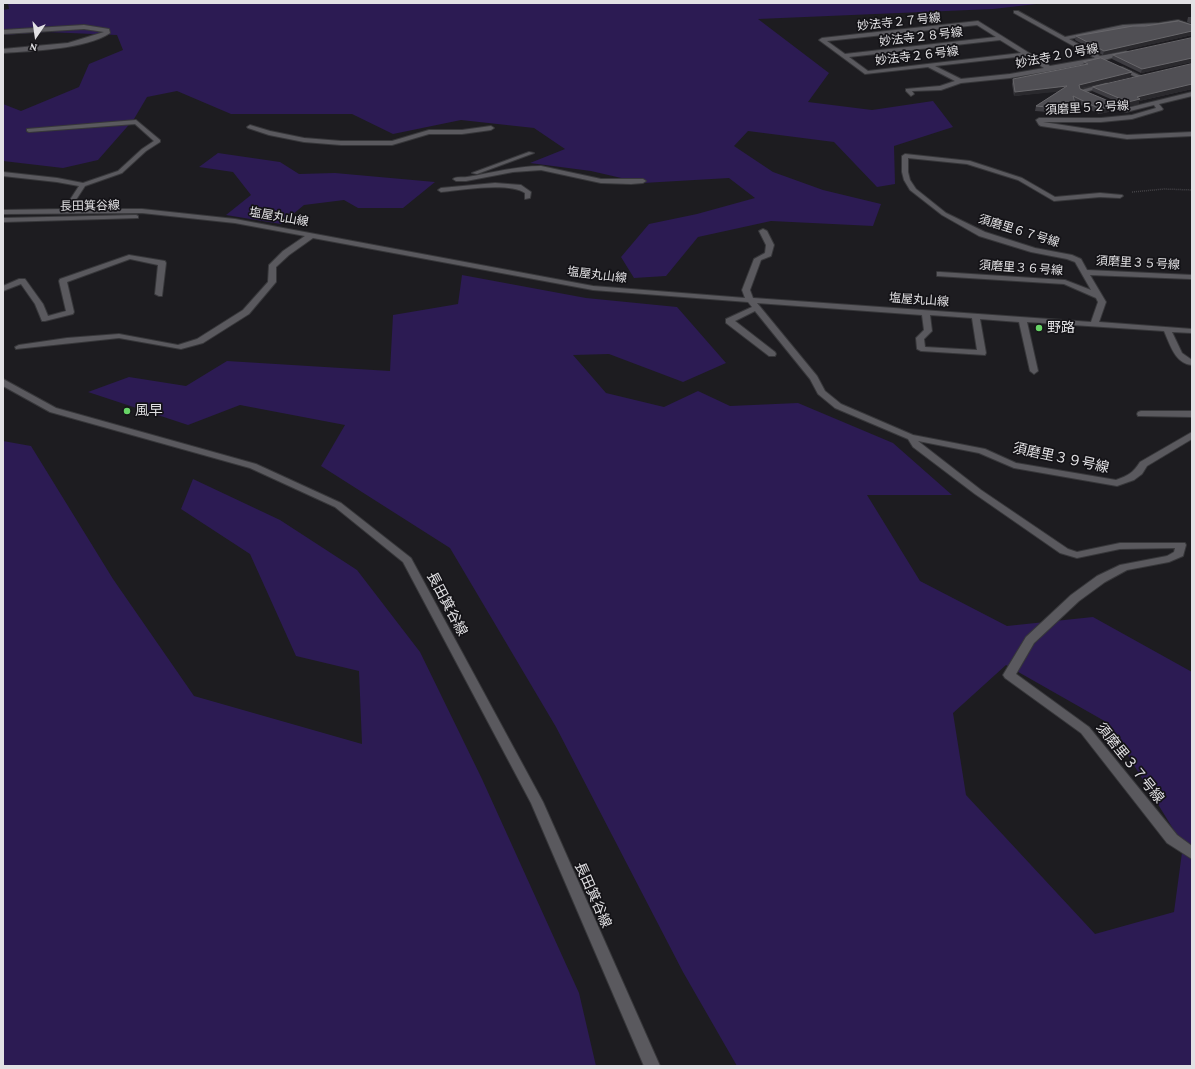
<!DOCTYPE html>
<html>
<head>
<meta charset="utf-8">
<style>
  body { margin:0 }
  #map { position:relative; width:1195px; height:1069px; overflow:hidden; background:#1d1c20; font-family:"Crimson Pro",serif }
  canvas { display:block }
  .frame { position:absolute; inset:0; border:4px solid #e2e1e4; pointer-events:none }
  .north { position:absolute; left:16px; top:16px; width:40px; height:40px; -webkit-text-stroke:3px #141317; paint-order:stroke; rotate:193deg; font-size:11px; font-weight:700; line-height:16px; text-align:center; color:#e2e1e4 }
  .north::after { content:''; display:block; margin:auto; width:14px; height:18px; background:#e2e1e4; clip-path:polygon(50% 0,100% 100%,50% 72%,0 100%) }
</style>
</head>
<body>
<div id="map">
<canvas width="1195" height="1069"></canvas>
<div class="frame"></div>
<div class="north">N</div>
</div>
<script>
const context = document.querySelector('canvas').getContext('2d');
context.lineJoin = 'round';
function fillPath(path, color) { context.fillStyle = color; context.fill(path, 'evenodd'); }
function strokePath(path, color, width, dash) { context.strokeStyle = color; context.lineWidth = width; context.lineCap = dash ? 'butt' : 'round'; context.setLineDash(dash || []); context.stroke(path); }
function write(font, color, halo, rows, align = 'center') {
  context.font = font + ' "Crimson Pro","Noto Sans JP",serif'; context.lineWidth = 3.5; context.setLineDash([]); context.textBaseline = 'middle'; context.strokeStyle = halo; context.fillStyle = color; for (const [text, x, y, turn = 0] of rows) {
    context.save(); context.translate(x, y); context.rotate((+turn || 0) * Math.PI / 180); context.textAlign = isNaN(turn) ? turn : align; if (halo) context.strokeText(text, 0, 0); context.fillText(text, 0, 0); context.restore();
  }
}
fillPath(new Path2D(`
  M 8,3 L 1045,3 L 993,9 L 758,19 L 829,73 L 808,102 L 872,110 L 933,101 L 953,127 L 894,146 L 895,184 L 877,187 L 834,142 L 748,131 L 734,146 L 773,172 L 823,190 L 881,204 L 873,226 L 771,221 L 698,237 L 666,276 L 634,278 L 621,257 L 649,224 L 697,214 L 755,198 L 729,178 L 643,183 L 591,171 L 530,163 L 565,149 L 534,128 L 461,120 L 393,134 L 352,114 L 231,114 L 177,91 L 147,97 L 134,119 L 98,160 L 63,168 L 3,161 L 3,104 L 21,111 L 79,87 L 89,64 L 123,50 L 117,35 L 46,32 L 3,35 L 3,10 L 9,9 Z
  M 218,153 L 280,162 L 299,174 L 335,173 L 435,182 L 403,208 L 358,208 L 344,200 L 304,205 L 281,224 L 226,215 L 251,195 L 233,172 L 199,167 Z
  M 462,275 L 586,298 L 677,307 L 726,363 L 683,382 L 609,354 L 573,355 L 606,393 L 664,407 L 698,391 L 730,406 L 798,403 L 893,443 L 952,495 L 867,495 L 920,581 L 1007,626 L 1093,617 L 1192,672 L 1192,1066 L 737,1066 L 683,972 L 556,727 L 450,548 L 321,466 L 345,425 L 240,405 L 188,425 L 88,392 L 129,377 L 186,386 L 227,361 L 390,371 L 393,315 L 458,304 ZM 1006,665 L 1108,723 L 1183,845 L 1174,912 L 1095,934 L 966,795 L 953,713 Z
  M 3,441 L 31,446 L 113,579 L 194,696 L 362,744 L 359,671 L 296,656 L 250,554 L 181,509 L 193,479 L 280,520 L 357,570 L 420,652 L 482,779 L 579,993 L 596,1066 L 3,1066 Z`), '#2c1b53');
const minor = new Path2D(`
  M 1014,11 L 1018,11 L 1065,37 L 1123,25 L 1159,23 L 1178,20 L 1192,25 L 1192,29 L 1178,24 L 1159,27 L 1123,29 L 1069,39 L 1100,56 L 1126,51 L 1129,53 L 1101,61 L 1050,71 L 1010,78 L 961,83 L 941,90 L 912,91 L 914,94 L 911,96 L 906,91 L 906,89 L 940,86 L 955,81 L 928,67 L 865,74 L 819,40 L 822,38 L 978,21 L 1050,66 L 1095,58 L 1014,13 ZM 977,25 L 996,37 L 845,54 L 827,41 ZM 1000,40 L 1021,53 L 868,71 L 849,57 ZM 1025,56 L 1044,68 L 1010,74 L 961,79 L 935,66 Z
  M 84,25 L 109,29 L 110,33 C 88,49 30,51 3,53 L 3,49 L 68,43 L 104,32 L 84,29 L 3,34 L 3,30 Z
  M 1118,67 L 1122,67 L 1143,77 L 1138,78 L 1118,69 Z
  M 1106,83 L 1108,84 L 1108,86 L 1081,93 L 1078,91 Z
  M 1192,92 L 1192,96 L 1159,104 L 1163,109 L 1162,110 L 1132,119 L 1101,122 L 1043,122 L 1127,135 L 1192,132 L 1192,136 L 1127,139 L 1041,126 L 1039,125 L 1036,120 L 1039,118 L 1101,118 L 1132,115 L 1156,108 L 1154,105 L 1126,112 L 1102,101 L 1107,100 L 1127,108 Z
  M 136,120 L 160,140 L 160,142 L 146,151 L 122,173 L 85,186 L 70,209 L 142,209 L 235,219 L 593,286 L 745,298 L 742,290 L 754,259 L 765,253 L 766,245 L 759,231 L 763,229 L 767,231 L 774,245 L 771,256 L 761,260 L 750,290 L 753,298 L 1091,322 L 1098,302 L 1096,298 L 1064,284 L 937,276 L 937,272 L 940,272 L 1065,280 L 1091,290 L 1075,262 L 1067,259 L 1031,252 L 979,236 L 942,215 L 910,190 L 904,180 L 902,172 L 902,156 L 905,154 L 970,161 L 1022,178 L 1055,197 L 1100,193 L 1122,195 L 1123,196 L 1120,198 L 1100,197 L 1054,201 L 1018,180 L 967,164 L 908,158 L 908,172 L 910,180 L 916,189 L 946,213 L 985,232 L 1035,248 L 1072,255 L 1081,259 L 1087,270 L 1192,275 L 1192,279 L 1190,279 L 1090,275 L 1106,302 L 1099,322 L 1192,329 L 1192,333 L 1172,332 L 1182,353 L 1192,360 L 1192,365 C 1175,364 1170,344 1164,331 L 1027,322 L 1038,371 L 1034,374 L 1030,371 L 1019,322 L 980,319 L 986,353 L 985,355 L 921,351 L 917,349 L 916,338 L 924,330 L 922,315 L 757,303 L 817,376 L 825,391 L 841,404 L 913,435 L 985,449 L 1016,463 L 1116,480 C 1129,475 1133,473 1140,462 L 1192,432 L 1192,439 L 1147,466 L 1142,474 L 1134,480 L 1117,486 L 1014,468 L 979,453 L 918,441 L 981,490 L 1068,549 L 1077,552 L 1120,543 L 1185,543 L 1186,545 L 1183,556 L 1169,562 L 1127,570 L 1105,582 L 1079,601 L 1034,643 L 1016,674 L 1089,727 L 1177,835 L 1192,846 L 1192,859 L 1167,843 L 1081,733 L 1005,678 L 1003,675 L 1026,637 L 1071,595 L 1097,576 L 1120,565 L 1167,556 L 1174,552 L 1175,548 L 1120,549 L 1077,558 L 1060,553 L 975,494 L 913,447 L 908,439 L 835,408 L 818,394 L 810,379 L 755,311 L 735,321 L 775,352 L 776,354 L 775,356 L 769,356 L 726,323 L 726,319 L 752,307 L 748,302 L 593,290 L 313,238 L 289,255 L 276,267 L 276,282 L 249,314 L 203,343 L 181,349 L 119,338 L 16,349 L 15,347 L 19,345 L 67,338 L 119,334 L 178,345 L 197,339 L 243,310 L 268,282 L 269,265 L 283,251 L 305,236 L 235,223 L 142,213 L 3,214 L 3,210 L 64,209 L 79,186 L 57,182 L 3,176 L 3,172 L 57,178 L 83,183 L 118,171 L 142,149 L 154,141 L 135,124 L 29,132 L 27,131 L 27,129 ZM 930,315 L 972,318 L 977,350 L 925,347 L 924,339 L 932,331 Z
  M 250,125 L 270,131 L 304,138 L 341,141 L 392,141 L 429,130 L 462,130 L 491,126 L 494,128 L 491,130 L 462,134 L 429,134 L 392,145 L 341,145 L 304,142 L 269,135 L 248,128 L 247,127 Z
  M 529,152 L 534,153 L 477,174 L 472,173 Z
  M 541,166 L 601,179 L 643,179 L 646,181 L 643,183 L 631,184 L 601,183 L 541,170 L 513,172 L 466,181 L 456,181 L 453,179 C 457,176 462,178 467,177 C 492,173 516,166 541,166 Z
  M 495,183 L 521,185 L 531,192 L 530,198 L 525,199 L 525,193 C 509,182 461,190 441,192 L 438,190 L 441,188 Z
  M 136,215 L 138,216 L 138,218 L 3,222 L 3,218 Z
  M 129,255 L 165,261 L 166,263 L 162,296 L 159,296 L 155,294 L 158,265 L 130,259 L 67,282 L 74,312 L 73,314 L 45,321 L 42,321 L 35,304 L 21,284 L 3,291 L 3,286 L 19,279 L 25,279 L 43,304 L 48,316 L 66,311 L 59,281 L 60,279 Z
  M 3,379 L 56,408 L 256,464 L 341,503 L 411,558 L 543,802 L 660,1066 L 644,1066 L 531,803 L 403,562 L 335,507 L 250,468 L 50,412 L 3,386 Z
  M 1141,411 L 1192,411 L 1192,417 L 1138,416 L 1137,414 L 1138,412 Z`);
strokePath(minor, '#37373a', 2);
strokePath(new Path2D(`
  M 1132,192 L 1164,189 L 1192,190`), '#6d6c6f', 1.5, [0.5, 1.5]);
fillPath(minor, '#5a595e');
fillPath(new Path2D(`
  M 1188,17 L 1192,17 L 1192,24 L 1187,22 Z
  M 1192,25 L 1192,35 L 1103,55 L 1075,40 L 1076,36 L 1145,26 Z
  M 1192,38 L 1192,62 L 1141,73 L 1112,59 L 1113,55 Z
  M 1084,62 L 1130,77 L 1080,89 L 1117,110 L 1099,114 L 1075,102 L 1077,110 L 1075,114 L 1035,111 L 1036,106 L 1059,91 L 1014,96 L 1012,84 L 1013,79 L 1083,65 Z
  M 1192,64 L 1192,89 L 1139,101 L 1139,104 L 1127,106 L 1092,91 L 1093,87 Z`), '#3e3d42');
fillPath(new Path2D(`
  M 1192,31 L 1192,35 L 1103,55 L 1104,51 Z
  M 1192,58 L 1192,62 L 1141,73 L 1142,69 Z
  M 1132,72 L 1130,77 L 1078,89 L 1079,85 Z
  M 1192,84 L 1192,89 L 1139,101 L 1139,104 L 1127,106 L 1128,102 L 1137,97 Z
  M 1067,86 L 1066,91 L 1014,96 L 1015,92 Z
  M 1118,105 L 1117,110 L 1099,114 L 1100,109 Z`), '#2a292d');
const building = new Path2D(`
  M 1179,21 L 1192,25 L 1192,31 L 1104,51 L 1076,36 L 1133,26 L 1145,26 Z
  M 1192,38 L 1192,58 L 1142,69 L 1113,55 Z
  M 1101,58 L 1132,72 L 1079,85 L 1080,89 L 1118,105 L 1100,109 L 1073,96 L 1077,110 L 1036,106 L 1067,86 L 1015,92 L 1013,79 L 1088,64 L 1084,62 Z
  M 1192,64 L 1192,84 L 1137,97 L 1140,99 L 1128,102 L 1093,87 Z`);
fillPath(building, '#504f54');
strokePath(building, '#67666a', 1);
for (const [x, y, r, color] of [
  [1039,328,4,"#67d466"],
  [127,411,4,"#67d466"]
]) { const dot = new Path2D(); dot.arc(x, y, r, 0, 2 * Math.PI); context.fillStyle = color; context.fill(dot); strokePath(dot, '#141317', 1.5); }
write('12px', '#e2e1e4', '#141317', [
  ["妙法寺２７号線",899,22,-6],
  ["妙法寺２８号線",921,37,-7],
  ["妙法寺２６号線",917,56,-7],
  ["妙法寺２０号線",1057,56,-11],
  ["須磨里５２号線",1087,108,-3],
  ["長田箕谷線",90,206,-1],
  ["塩屋丸山線",279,217,10],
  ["須磨里６７号線",1019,231,17],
  ["須磨里３５号線",1138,263,3],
  ["須磨里３６号線",1021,268,4],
  ["塩屋丸山線",597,275,7],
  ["塩屋丸山線",919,300,4]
]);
write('14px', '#e2e1e4', '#141317', [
  ["野路",1047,328],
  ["風早",135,411]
], 'left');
write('14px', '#e2e1e4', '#141317', [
  ["須磨里３９号線",1061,458,12],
  ["長田箕谷線",447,604,62],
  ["須磨里３７号線",1130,763,51],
  ["長田箕谷線",593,895,66]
]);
</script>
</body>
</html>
